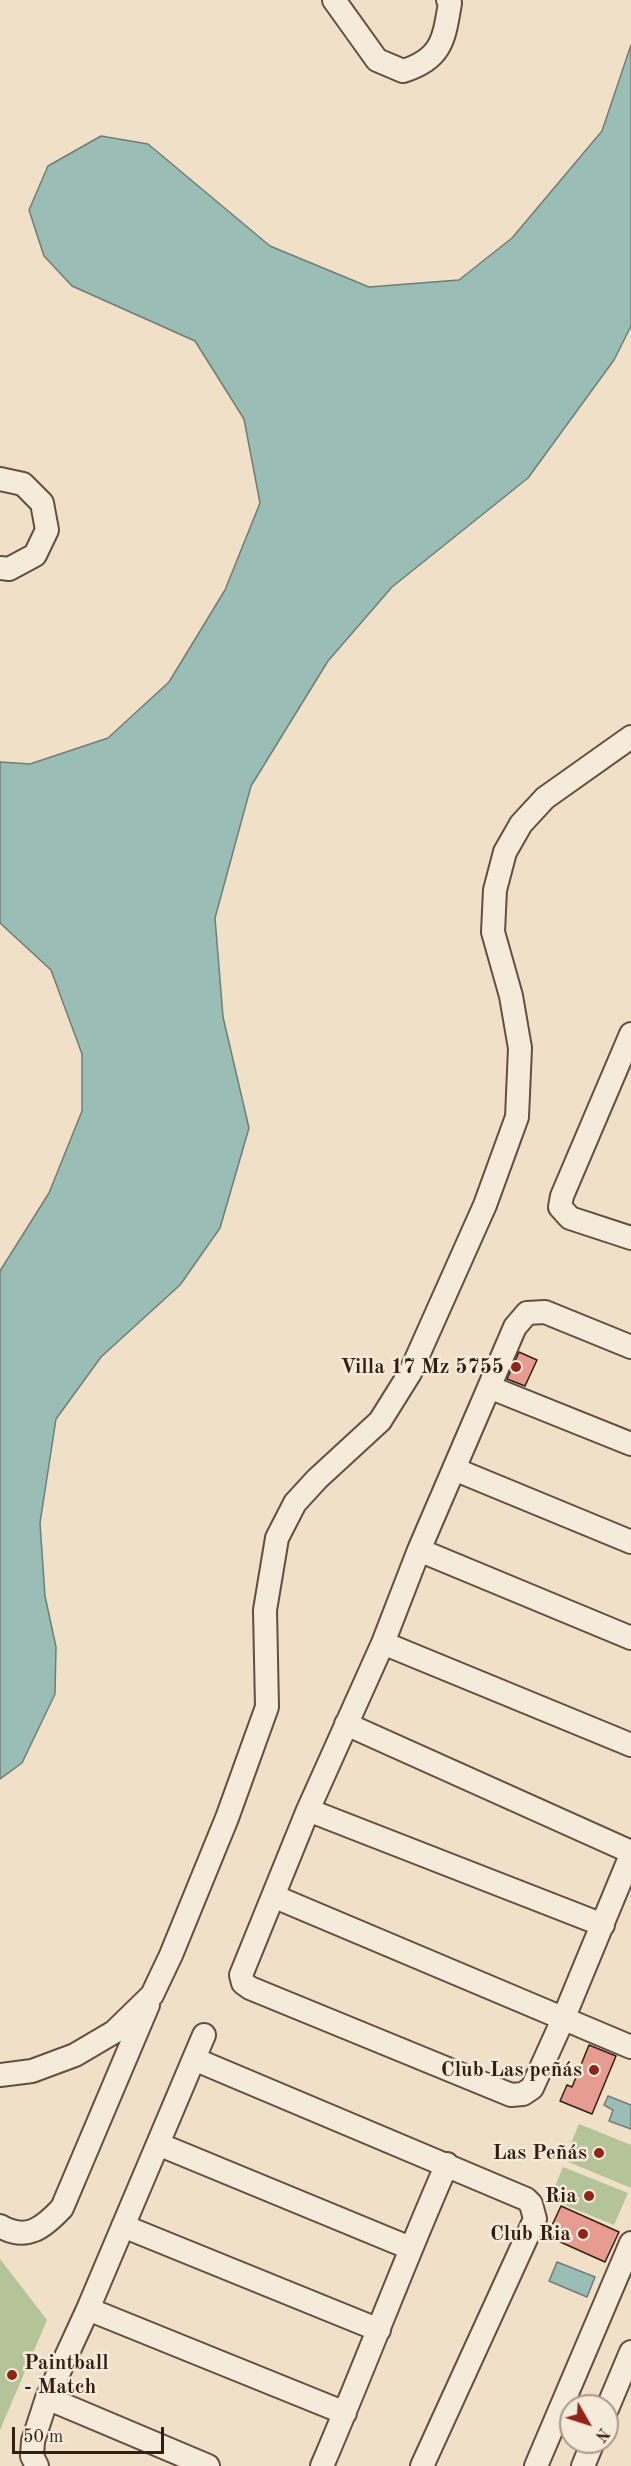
<!DOCTYPE html>
<html>
<head>
<meta charset="utf-8">
<style>
  body { margin:0 }
  #map { position:relative; width:631px; height:2466px; overflow:hidden; background:#efe0c7; font-family:"Old Standard TT",serif }
  canvas { display:block }
  .north { position:absolute; left:559px; top:2394px; width:60px; height:60px; box-sizing:border-box; background:#f5ebdb; border:2px solid #a8998b; border-radius:50%; rotate:129deg; font-size:16px; font-weight:700; line-height:24px; text-align:center; color:#341e13 }
  .north::after { content:''; display:block; margin:auto; width:21px; height:27px; background:#8f2418; clip-path:polygon(50% 0,100% 100%,50% 72%,0 100%) }
  .scale { position:absolute; left:12px; top:2427px; width:152px; height:27px; box-sizing:border-box; border:3px solid #341e13; border-top:0; padding-left:8px; font-size:18px; line-height:21px; white-space:nowrap; color:#341e13; -webkit-text-stroke:4px #f5ebdb; paint-order:stroke }
</style>
</head>
<body>
<div id="map">
<canvas width="631" height="2466"></canvas>
<div class="north">N</div>
<div class="scale">50 m</div>
</div>
<script>
const context = document.querySelector('canvas').getContext('2d');
context.lineJoin = 'round';
function fillPath(path, color) { context.fillStyle = color; context.fill(path, 'evenodd'); }
function strokePath(path, color, width, dash) { context.strokeStyle = color; context.lineWidth = width; context.lineCap = dash ? 'butt' : 'round'; context.setLineDash(dash || []); context.stroke(path); }
function write(font, color, halo, rows, align = 'center') {
  context.font = font + ' "Old Standard TT",serif'; context.lineWidth = 5; context.setLineDash([]); context.textBaseline = 'middle'; context.strokeStyle = halo; context.fillStyle = color; for (const [text, x, y, turn = 0] of rows) {
    context.save(); context.translate(x, y); context.rotate((+turn || 0) * Math.PI / 180); context.textAlign = isNaN(turn) ? turn : align; if (halo) context.strokeText(text, 0, 0); context.fillText(text, 0, 0); context.restore();
  }
}
fillPath(new Path2D(`
  M 579,2124 L 631,2145 L 631,2188 L 564,2160 Z
  M 563,2167 L 628,2193 L 614,2225 L 550,2199 Z
  M 0,2259 L 47,2320 L 0,2430 Z`), '#b5c399');
const water = new Path2D(`
  M 631,45 L 631,326 L 614,360 L 528,478 L 392,587 L 328,661 L 251,786 L 215,918 L 223,1017 L 249,1128 L 220,1228 L 180,1285 L 101,1357 L 56,1419 L 40,1523 L 45,1596 L 56,1647 L 55,1694 L 22,1763 L 0,1779 L 0,1271 L 49,1193 L 82,1111 L 82,1054 L 51,970 L 0,923 L 0,762 L 30,764 L 108,738 L 169,682 L 225,590 L 260,503 L 244,419 L 195,341 L 72,286 L 44,256 L 29,210 L 48,166 L 101,136 L 148,144 L 270,246 L 369,287 L 459,280 L 512,238 L 602,131 Z
  M 608,2096 L 631,2105 L 631,2129 L 609,2121 L 613,2110 L 604,2105 Z
  M 557,2262 L 595,2277 L 587,2297 L 549,2281 Z`);
fillPath(water, '#9abdb6');
strokePath(water, '#717d75', 1.5);
const building = new Path2D(`
  M 519,1352 L 537,1360 L 525,1386 L 507,1379 Z
  M 589,2045 L 616,2056 L 592,2114 L 560,2101 L 567,2085 L 572,2087 Z
  M 561,2206 L 619,2232 L 605,2262 L 547,2236 Z`);
fillPath(building, '#e69c90');
strokePath(building, '#341e13', 1.5);
const street = new Path2D(`
  M 334,0 L 377,60 L 403,71 C 442,59 444,39 450,3 L 448,0
  M 0,479 L 23,484 L 42,503 L 47,530 L 35,555 L 9,569 L 0,568
  M 631,1034 L 562,1196 L 560,1207 L 570,1218 L 631,1238
  M 631,1347 L 545,1312 L 527,1313 L 515,1327 L 419,1550 L 383,1643 L 308,1810 L 241,1975 L 243,1983 L 250,1988 L 511,2095 L 523,2094 L 532,2088 L 564,2017 L 631,1855
  M 489,1387 L 631,1444
  M 454,1469 L 631,1542
  M 419,1550 L 631,1638
  M 383,1643 L 631,1745
  M 346,1724 L 631,1852
  M 308,1810 L 603,1925
  M 273,1896 L 631,2047
  M 194,2059 L 526,2199 L 531,2204 L 535,2219 L 422,2466
  M 0,2075 L 32,2071 L 75,2055 L 114,2032 L 152,1995 L 171,1955 L 227,1818 L 267,1707 L 265,1610 L 277,1538 L 295,1503 L 317,1479 L 380,1421 L 410,1373 L 485,1205 L 517,1117 L 520,1048 L 511,996 L 493,932 L 495,890 L 505,852 L 521,824 L 545,798 L 631,737
  M 158,2144 L 410,2248
  M 0,2226 C 27,2242 44,2227 62,2208 L 148,2005
  M 123,2226 L 379,2330
  M 88,2309 L 345,2413
  M 47,2398 L 208,2466
  M 607,2409 L 631,2352
  M 37,2466 L 32,2456 L 33,2441 L 47,2398 L 88,2309 L 204,2035
  M 322,2466 C 365,2366 403,2264 447,2164
  M 536,2466 L 631,2243
  M 583,2466 L 593,2442`);
strokePath(street, '#634e40', 26);
strokePath(street, '#f5ebdb', 22);
for (const [x, y, r, color] of [
  [516,1367,6,"#8f2418"],
  [594,2070,6,"#8f2418"],
  [599,2153,6,"#8f2418"],
  [589,2196,6,"#8f2418"],
  [583,2234,6,"#8f2418"],
  [12,2375,6,"#8f2418"]
]) { const dot = new Path2D(); dot.arc(x, y, r, 0, 2 * Math.PI); context.fillStyle = color; context.fill(dot); strokePath(dot, '#f5ebdb', 2); }
write('bold 21px', '#341e13', '#f5ebdb', [
  ["Villa 17 Mz 5755",504,1367],
  ["Club Las peñás",582,2070],
  ["Las Peñás",587,2153],
  ["Ria",577,2196],
  ["Club Ria",571,2234],
  ["Paintball",24,2363,"left"],
  ["- Match",24,2387,"left"]
], 'right');
</script>
</body>
</html>
